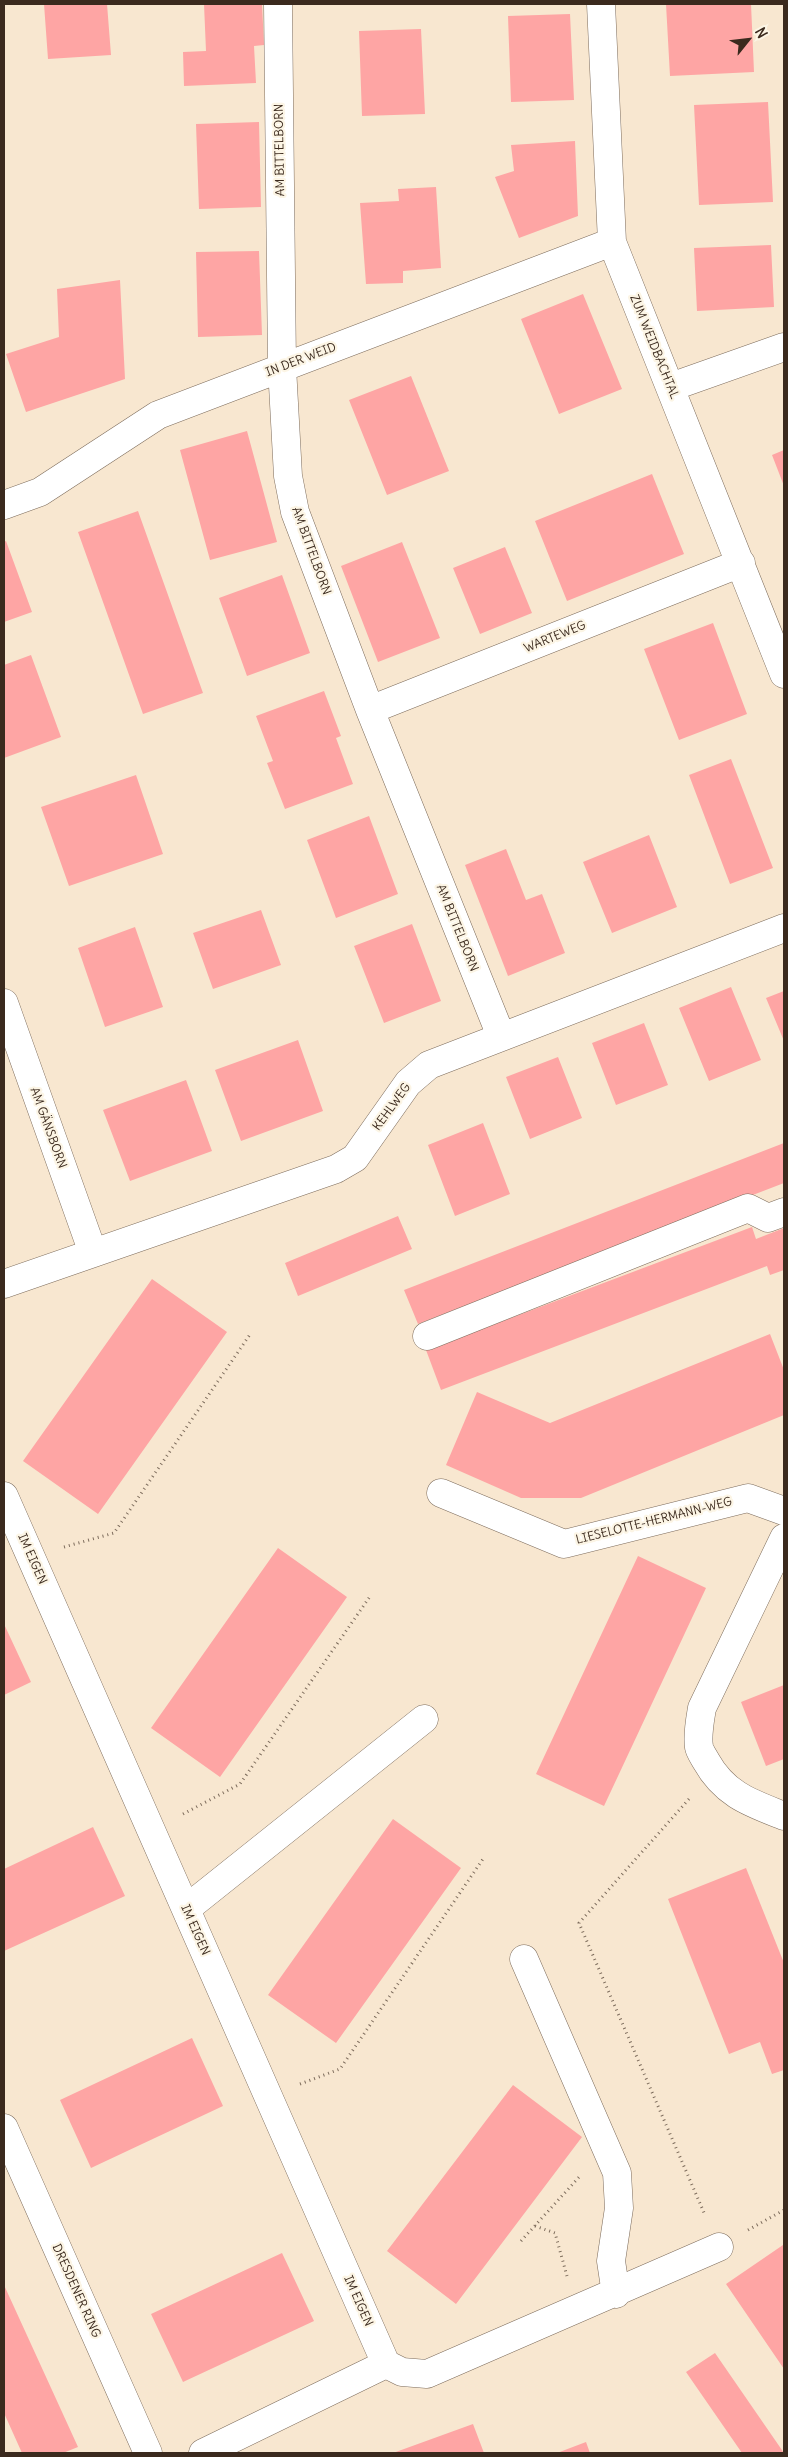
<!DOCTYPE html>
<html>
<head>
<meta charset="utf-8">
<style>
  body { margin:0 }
  #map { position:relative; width:788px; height:2457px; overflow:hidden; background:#f8e7d0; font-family:Delius,sans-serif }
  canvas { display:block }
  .frame { position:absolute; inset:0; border:5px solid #3b2a1e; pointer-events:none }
  .north { position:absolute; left:723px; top:15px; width:50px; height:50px; -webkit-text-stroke:4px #fcf5e5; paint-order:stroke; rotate:61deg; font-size:14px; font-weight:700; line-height:20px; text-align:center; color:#3b2a1e }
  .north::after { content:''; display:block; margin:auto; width:18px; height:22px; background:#3b2a1e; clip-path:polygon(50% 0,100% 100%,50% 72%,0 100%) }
</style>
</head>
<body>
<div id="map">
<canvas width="788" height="2457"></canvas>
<div class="frame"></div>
<div class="north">N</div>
</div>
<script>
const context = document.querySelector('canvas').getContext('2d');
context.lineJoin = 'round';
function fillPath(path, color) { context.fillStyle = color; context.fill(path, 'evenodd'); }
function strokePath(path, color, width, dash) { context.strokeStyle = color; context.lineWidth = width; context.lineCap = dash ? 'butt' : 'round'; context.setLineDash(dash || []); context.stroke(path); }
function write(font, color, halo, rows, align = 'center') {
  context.font = font + ' Delius,sans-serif'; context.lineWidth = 4.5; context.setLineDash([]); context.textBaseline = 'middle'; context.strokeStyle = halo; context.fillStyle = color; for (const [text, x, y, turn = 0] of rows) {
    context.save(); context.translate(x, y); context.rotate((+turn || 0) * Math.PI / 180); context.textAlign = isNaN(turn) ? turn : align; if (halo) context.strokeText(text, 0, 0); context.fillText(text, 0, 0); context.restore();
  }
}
fillPath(new Path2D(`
  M 44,4 L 107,4 L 111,55 L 48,59 Z
  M 204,4 L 262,4 L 264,45 L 254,46 L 256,83 L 184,86 L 183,52 L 206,51 Z
  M 666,4 L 751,4 L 754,72 L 670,76 Z
  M 570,14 L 574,100 L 511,102 L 508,16 Z
  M 421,29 L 425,114 L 362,116 L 359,31 Z
  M 768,102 L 773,202 L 699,205 L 694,105 Z
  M 259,122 L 261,207 L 199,209 L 196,124 Z
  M 575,141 L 578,216 L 519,238 L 495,177 L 514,171 L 511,145 Z
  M 436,187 L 441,268 L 403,271 L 403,283 L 366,284 L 360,203 L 399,201 L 398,189 Z
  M 771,245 L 774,307 L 697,311 L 694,248 Z
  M 259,251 L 262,335 L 198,337 L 196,252 Z
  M 120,280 L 125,379 L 26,412 L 6,354 L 59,337 L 57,289 Z
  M 583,294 L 622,389 L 559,414 L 521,319 Z
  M 411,376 L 449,471 L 387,495 L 349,400 Z
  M 247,431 L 277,542 L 210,560 L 180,450 Z
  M 784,450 L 784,486 L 772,455 Z
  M 652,474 L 684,554 L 567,601 L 535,521 Z
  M 138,511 L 203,693 L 143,714 L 78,532 Z
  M 6,541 L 32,612 L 4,622 L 4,542 Z
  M 402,542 L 440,638 L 378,662 L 341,566 Z
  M 505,547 L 532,613 L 480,634 L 453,568 Z
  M 282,575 L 310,653 L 247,676 L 219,598 Z
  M 713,623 L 747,714 L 679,740 L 644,649 Z
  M 31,655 L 61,737 L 4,758 L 4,665 Z
  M 324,691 L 341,736 L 336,738 L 353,784 L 285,809 L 267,763 L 273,761 L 256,716 Z
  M 731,759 L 773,868 L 730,884 L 689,775 Z
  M 136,775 L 163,854 L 69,886 L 41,807 Z
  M 369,816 L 398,894 L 336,918 L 307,840 Z
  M 649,835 L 677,907 L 612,933 L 583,862 Z
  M 506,849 L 526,900 L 542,894 L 565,953 L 508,976 L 465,865 Z
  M 261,910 L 281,965 L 213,989 L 193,933 Z
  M 412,924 L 441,1001 L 384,1023 L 354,946 Z
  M 135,927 L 163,1007 L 105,1027 L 78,948 Z
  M 731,987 L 761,1060 L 709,1081 L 679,1008 Z
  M 784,991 L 784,1041 L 766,998 Z
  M 644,1023 L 668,1085 L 616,1105 L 592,1043 Z
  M 298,1040 L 323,1111 L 241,1141 L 215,1070 Z
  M 558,1057 L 582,1118 L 530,1139 L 506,1077 Z
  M 186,1080 L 212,1151 L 130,1181 L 103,1110 Z
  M 483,1123 L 510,1194 L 455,1216 L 428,1145 Z
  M 784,1143 L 784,1183 L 418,1324 L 404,1290 Z
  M 398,1216 L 412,1249 L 298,1296 L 285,1263 Z
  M 752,1227 L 756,1239 L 784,1228 L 784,1270 L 770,1275 L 767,1266 L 441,1390 L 426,1350 Z
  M 152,1279 L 227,1332 L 98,1514 L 23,1461 Z
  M 770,1334 L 784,1370 L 784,1415 L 581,1498 L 521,1498 L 446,1465 L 477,1392 L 550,1423 Z
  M 278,1548 L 347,1597 L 220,1777 L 151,1728 Z
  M 638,1556 L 706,1588 L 604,1806 L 536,1774 Z
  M 4,1624 L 31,1682 L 4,1695 Z
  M 784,1685 L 784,1759 L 766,1766 L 741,1702 Z
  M 393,1819 L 461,1868 L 336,2043 L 268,1995 Z
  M 93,1827 L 125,1896 L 4,1951 L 4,1869 Z
  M 746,1868 L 784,1963 L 784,2070 L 772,2074 L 760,2042 L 729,2054 L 668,1899 Z
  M 192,2038 L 223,2106 L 91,2168 L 60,2100 Z
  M 513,2085 L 582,2137 L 456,2304 L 387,2251 Z
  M 783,2245 L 784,2247 L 784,2369 L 726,2284 Z
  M 282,2253 L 314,2321 L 183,2382 L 151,2314 Z
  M 4,2285 L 78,2447 L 63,2453 L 22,2453 L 4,2413 Z
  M 715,2353 L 784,2453 L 742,2453 L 686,2372 Z
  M 473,2424 L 484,2453 L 393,2453 Z
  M 586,2442 L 590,2453 L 557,2453 Z`), '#fea5a4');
const minor = new Path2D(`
  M 278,4 L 282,367 L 288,476 L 295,512 L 370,710 L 501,1036
  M 601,4 L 612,242 L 784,674
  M 671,387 L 784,347
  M 4,505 L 40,492 L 158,415 L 612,242
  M 370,710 L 741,563
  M 4,1003 L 93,1253
  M 4,1284 L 336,1169 L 355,1158 L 408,1083 L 429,1065 L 784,928
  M 427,1336 L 748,1208 L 768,1218 L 784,1212
  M 441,1493 L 564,1544 L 748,1498 L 784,1511
  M 4,1496 L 386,2364
  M 784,1538 L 702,1708 C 700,1720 697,1735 699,1747 C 700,1752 704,1757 706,1761 C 725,1795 751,1803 784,1816
  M 186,1909 L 424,1719
  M 524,1959 L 617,2173 L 619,2208 L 611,2261 L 616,2294
  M 203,2453 L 386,2364 L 402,2372 L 427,2374 L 719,2247`);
const major = new Path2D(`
  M 4,2128 L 148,2453`);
strokePath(minor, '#7d6c5c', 29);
strokePath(major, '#7d6c5c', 29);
strokePath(new Path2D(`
  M 64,1547 L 114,1533 L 251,1333
  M 689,1799 L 579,1923 L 705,2215
  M 183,1814 L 240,1784 L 371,1595
  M 300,2084 L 340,2069 L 483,1859
  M 535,2226 L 555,2233 L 567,2276
  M 748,2230 L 784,2210
  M 521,2241 L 581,2175`), '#7d6c5c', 3, [1, 4]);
strokePath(minor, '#fff', 28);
strokePath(major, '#fff', 28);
write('12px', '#3b2a1e', '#fcf5e5', [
  ["AM BITTELBORN",280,150,-91],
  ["ZUM WEIDBACHTAL",654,347,68],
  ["IN DER WEID",301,360,-21],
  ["AM BITTELBORN",311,551,70],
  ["WARTEWEG",555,637,-22],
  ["AM BITTELBORN",457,928,68],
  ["KEHLWEG",392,1107,-54],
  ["AM GÄNSBORN",48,1128,70],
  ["LIESELOTTE-HERMANN-WEG",654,1521,-14],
  ["IM EIGEN",32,1559,66],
  ["IM EIGEN",195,1930,66],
  ["DRESDENER RING",76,2291,66],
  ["IM EIGEN",358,2301,66]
]);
</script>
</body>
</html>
